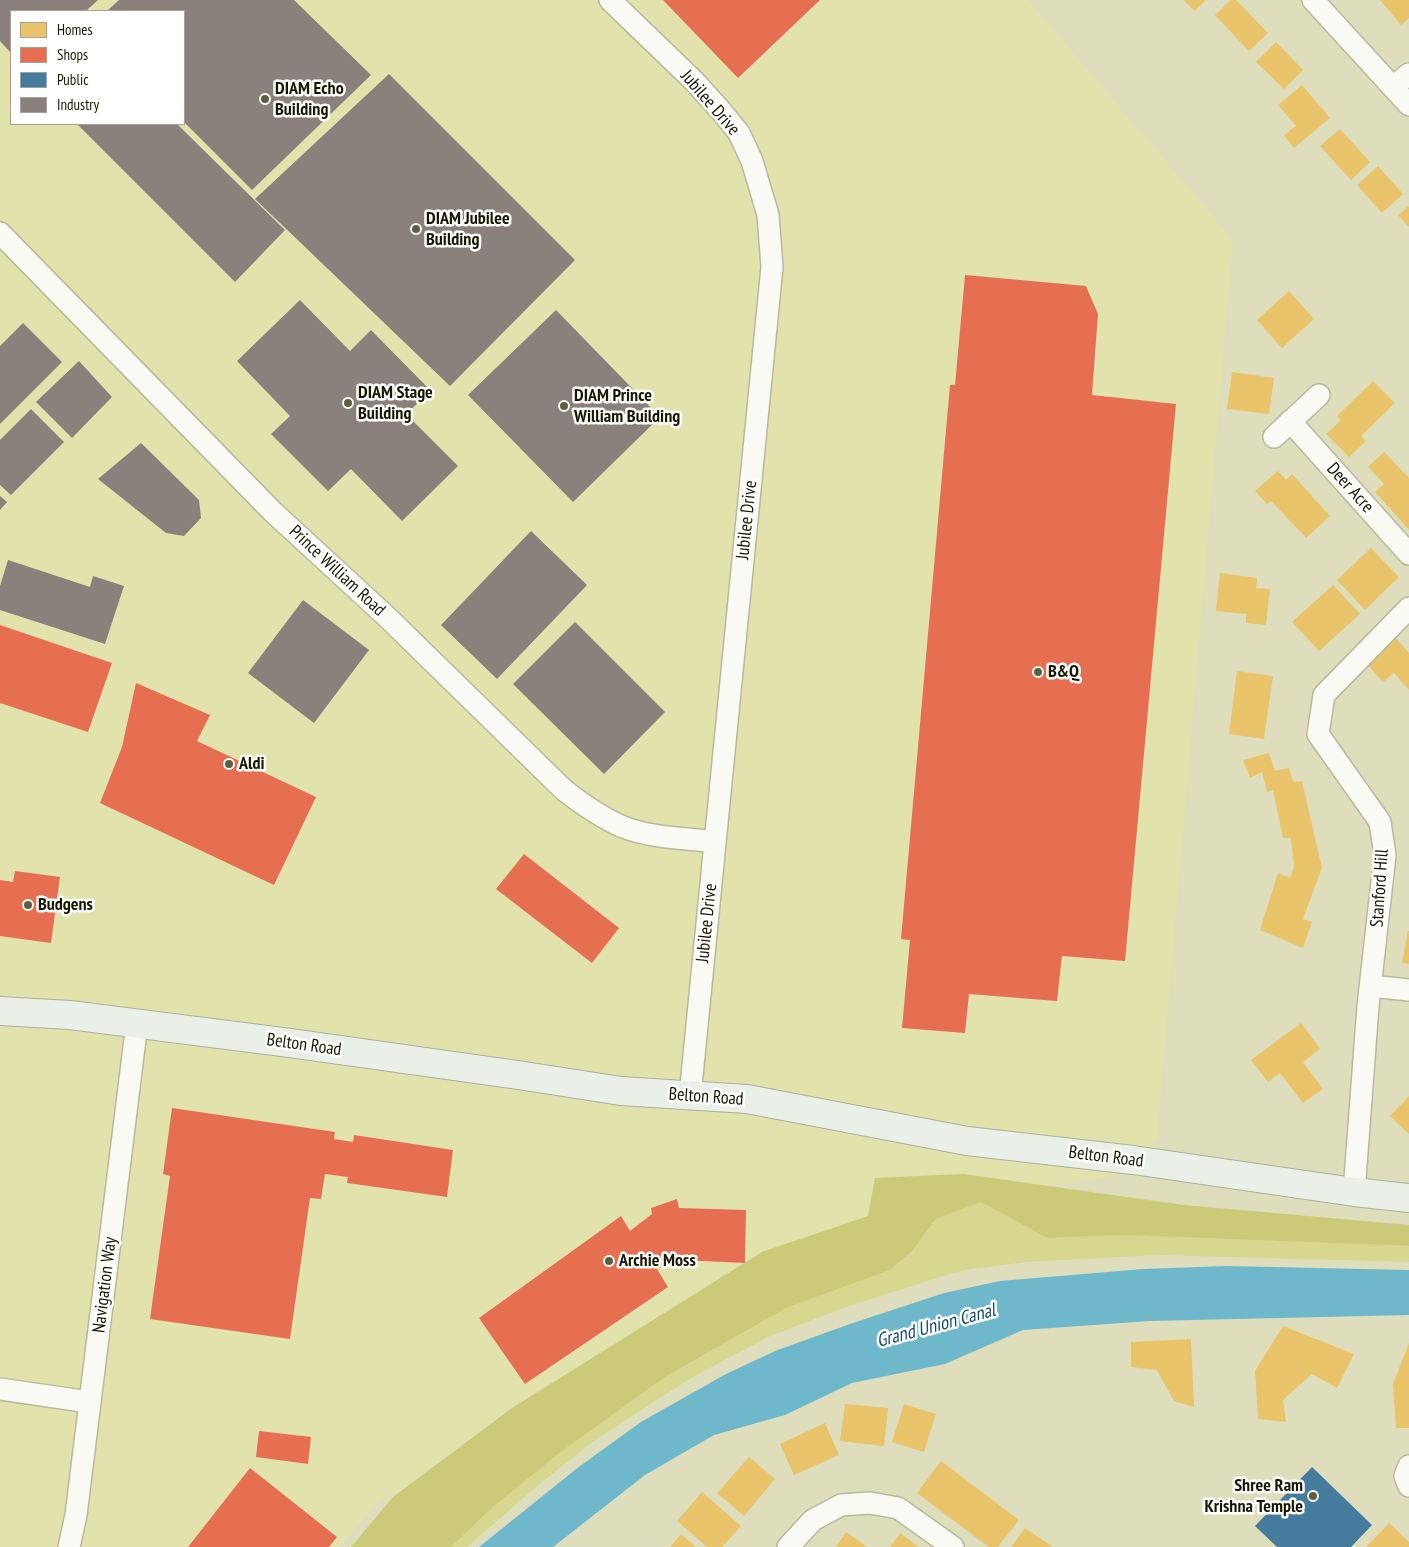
<!DOCTYPE html>
<html>
<head>
<meta charset="utf-8">
<style>
  body { margin:0 }
  #map { position:relative; width:1409px; height:1547px; overflow:hidden; background:#dedebc; font-family:"PT Sans Narrow",sans-serif }
  canvas { display:block }
  .legend { position:absolute; left:10px; top:10px; width:175px; height:115px; box-sizing:border-box; background:#fff; border:1px solid #a2a299; margin:0; padding:6px 9px; list-style:none; font-size:15px; color:#171701 }
  .legend li { display:flex; align-items:center; gap:10px; height:25px }
  .legend b { width:25px; border:1px solid #a2a299 }
</style>
</head>
<body>
<div id="map">
<canvas width="1409" height="1547"></canvas>
<ul class="legend">
<li><b style="height:14px;background:#e9c46a"></b>Homes</li>
<li><b style="height:14px;background:#e76f51"></b>Shops</li>
<li><b style="height:14px;background:#457b9d"></b>Public</li>
<li><b style="height:14px;background:#8a817c"></b>Industry</li>
</ul>
</div>
<script>
const context = document.querySelector('canvas').getContext('2d');
context.lineJoin = 'round';
function fillPath(path, color) { context.fillStyle = color; context.fill(path, 'evenodd'); }
function strokePath(path, color, width, dash) { context.strokeStyle = color; context.lineWidth = width; context.lineCap = dash ? 'butt' : 'round'; context.setLineDash(dash || []); context.stroke(path); }
function write(font, color, halo, rows, align = 'center') {
  context.font = font + ' "PT Sans Narrow",sans-serif'; context.lineWidth = 5; context.setLineDash([]); context.textBaseline = 'middle'; context.strokeStyle = halo; context.fillStyle = color; for (const [text, x, y, turn = 0] of rows) {
    context.save(); context.translate(x, y); context.rotate((+turn || 0) * Math.PI / 180); context.textAlign = isNaN(turn) ? turn : align; if (halo) context.strokeText(text, 0, 0); context.fillText(text, 0, 0); context.restore();
  }
}
fillPath(new Path2D(`
  M 0,0 L 1028,0 L 1233,240 L 1157,1138 L 1129,1173 L 908,1209 L 503,1458 L 381,1498 L 340,1547 L 0,1547 ZM 11,11 L 184,11 L 184,124 L 11,124 Z`), '#e2e2ac');
fillPath(new Path2D(`
  M 981,1202 L 1047,1238 L 1125,1235 L 1409,1246 L 1409,1262 L 1157,1255 L 1027,1262 L 965,1270 L 946,1275 L 849,1306 L 768,1337 L 691,1378 L 595,1440 L 537,1486 L 467,1547 L 451,1547 L 492,1508 L 558,1454 L 665,1377 L 786,1308 L 890,1270 L 912,1251 L 936,1219 Z`), '#d7d78f');
fillPath(new Path2D(`
  M 963,1174 L 1184,1205 L 1409,1225 L 1409,1246 L 1125,1235 L 1047,1238 L 981,1202 L 936,1219 L 912,1251 L 890,1270 L 786,1308 L 665,1377 L 558,1454 L 492,1508 L 451,1547 L 351,1547 L 393,1497 L 512,1408 L 762,1252 L 868,1216 L 875,1178 Z`), '#cbca79');
fillPath(new Path2D(`
  M 1226,1266 L 1409,1270 L 1409,1315 L 1150,1321 L 1023,1330 L 945,1364 L 852,1383 L 785,1415 L 714,1435 L 645,1475 L 553,1547 L 479,1547 L 580,1466 L 641,1422 L 724,1375 L 775,1351 L 850,1324 L 944,1293 L 1000,1281 L 1143,1269 Z`), '#6fb8cb');
fillPath(new Path2D(`
  M 1184,0 L 1206,0 L 1194,11 Z
  M 1231,0 L 1236,0 L 1268,33 L 1249,51 L 1215,15 Z
  M 1380,0 L 1409,0 L 1409,18 L 1401,25 Z
  M 1276,42 L 1303,70 L 1284,89 L 1256,62 Z
  M 1302,85 L 1330,118 L 1294,148 L 1284,135 L 1296,126 L 1278,105 Z
  M 1340,129 L 1370,162 L 1351,180 L 1320,146 Z
  M 1378,166 L 1403,194 L 1382,213 L 1357,185 Z
  M 1409,206 L 1409,227 L 1398,215 Z
  M 1289,291 L 1314,319 L 1282,348 L 1257,320 Z
  M 1232,372 L 1274,378 L 1269,414 L 1227,409 Z
  M 1373,381 L 1395,403 L 1361,436 L 1366,441 L 1349,457 L 1326,434 L 1341,420 L 1337,416 Z
  M 1384,452 L 1409,478 L 1409,530 L 1375,492 L 1384,484 L 1368,467 Z
  M 1278,471 L 1286,480 L 1292,474 L 1330,516 L 1306,538 L 1271,501 L 1267,504 L 1255,491 Z
  M 1371,548 L 1399,577 L 1365,610 L 1337,580 Z
  M 1220,573 L 1257,578 L 1256,588 L 1270,589 L 1266,625 L 1246,623 L 1246,614 L 1216,611 Z
  M 1333,585 L 1360,614 L 1319,651 L 1292,622 Z
  M 1395,637 L 1409,653 L 1409,690 L 1394,673 L 1383,682 L 1366,663 Z
  M 1237,671 L 1273,676 L 1264,739 L 1229,734 Z
  M 1269,753 L 1275,771 L 1289,768 L 1293,782 L 1302,781 L 1322,868 L 1303,919 L 1312,922 L 1303,948 L 1260,930 L 1278,873 L 1290,878 L 1294,867 L 1291,838 L 1283,838 L 1273,790 L 1267,792 L 1262,772 L 1250,778 L 1243,760 Z
  M 1408,931 L 1409,931 L 1409,964 L 1402,963 Z
  M 1301,1023 L 1320,1049 L 1303,1062 L 1323,1089 L 1303,1103 L 1280,1073 L 1268,1082 L 1251,1060 Z
  M 1409,1096 L 1409,1134 L 1390,1116 Z
  M 1283,1326 L 1354,1354 L 1337,1388 L 1312,1374 L 1283,1400 L 1286,1422 L 1258,1419 L 1255,1371 Z
  M 1191,1339 L 1194,1407 L 1174,1401 L 1157,1370 L 1131,1367 L 1131,1342 Z
  M 1409,1343 L 1409,1428 L 1396,1428 L 1393,1384 Z
  M 845,1404 L 888,1408 L 884,1446 L 840,1441 Z
  M 904,1404 L 936,1414 L 924,1452 L 892,1442 Z
  M 825,1423 L 839,1455 L 794,1475 L 780,1444 Z
  M 749,1457 L 775,1479 L 744,1516 L 717,1493 Z
  M 941,1461 L 1019,1520 L 998,1547 L 989,1547 L 917,1493 Z
  M 702,1492 L 741,1526 L 722,1547 L 707,1547 L 677,1521 Z
  M 1389,1523 L 1409,1542 L 1409,1547 L 1366,1547 Z
  M 1025,1528 L 1053,1547 L 1011,1547 Z
  M 846,1532 L 867,1547 L 836,1547 Z
  M 900,1533 L 919,1547 L 890,1547 Z
  M 681,1534 L 696,1547 L 670,1547 Z`), '#e9c46a');
fillPath(new Path2D(`
  M 663,0 L 820,0 L 738,78 Z
  M 965,275 L 1086,286 L 1098,314 L 1092,395 L 1176,404 L 1125,961 L 1062,956 L 1057,1001 L 969,994 L 965,1033 L 902,1028 L 910,940 L 901,939 L 950,385 L 955,385 Z
  M 0,625 L 112,663 L 88,732 L 0,703 Z
  M 136,683 L 210,715 L 197,741 L 316,797 L 274,885 L 100,803 L 122,747 Z
  M 524,854 L 619,928 L 592,963 L 496,889 Z
  M 15,871 L 60,877 L 51,943 L 0,936 L 0,880 L 13,882 Z
  M 172,1108 L 335,1132 L 334,1139 L 353,1142 L 354,1135 L 453,1150 L 447,1197 L 347,1183 L 348,1177 L 325,1174 L 321,1199 L 310,1198 L 290,1339 L 150,1319 L 170,1176 L 163,1174 Z
  M 677,1199 L 679,1208 L 746,1210 L 745,1263 L 681,1260 L 673,1265 L 668,1264 L 657,1269 L 668,1287 L 525,1384 L 479,1318 L 621,1216 L 630,1231 L 652,1214 L 651,1208 Z
  M 259,1431 L 311,1437 L 308,1464 L 256,1457 Z
  M 250,1468 L 337,1537 L 329,1547 L 188,1547 Z`), '#e76f51');
fillPath(new Path2D(`
  M 1312,1467 L 1372,1525 L 1351,1547 L 1277,1547 L 1255,1526 Z`), '#457b9d');
fillPath(new Path2D(`
  M 0,0 L 98,0 L 86,11 L 11,11 L 11,53 L 0,41 Z
  M 119,0 L 294,0 L 371,75 L 252,190 L 184,122 L 184,11 L 107,11 Z
  M 389,74 L 575,260 L 450,386 L 255,199 Z
  M 77,124 L 177,124 L 285,230 L 235,282 Z
  M 300,300 L 350,351 L 371,330 L 431,391 L 406,414 L 458,466 L 402,521 L 351,469 L 328,491 L 271,434 L 290,416 L 237,361 Z
  M 556,310 L 660,417 L 573,502 L 468,395 Z
  M 23,323 L 62,362 L 0,424 L 0,346 Z
  M 79,361 L 112,397 L 72,438 L 36,402 Z
  M 31,409 L 64,442 L 11,495 L 0,485 L 0,440 Z
  M 141,443 L 199,500 L 201,518 L 184,536 L 166,533 L 98,479 Z
  M 0,496 L 7,502 L 0,510 Z
  M 531,531 L 587,585 L 497,679 L 441,625 Z
  M 8,560 L 90,587 L 93,576 L 124,586 L 105,644 L 0,610 L 0,586 Z
  M 303,600 L 369,650 L 314,723 L 248,673 Z
  M 575,622 L 665,712 L 604,774 L 513,684 Z`), '#8a817c');
const street = new Path2D(`
  M 610,0 L 694,81 L 722,112 L 739,133 L 752,161 L 768,215 L 772,267 L 690,1096
  M 1313,0 L 1409,105
  M 1393,87 L 1409,74
  M 0,233 L 273,512 L 386,616 L 564,790 C 582,804 602,818 623,827 C 651,838 685,838 715,842
  M 1290,421 L 1409,554
  M 1274,437 L 1319,395
  M 1371,986 L 1409,990
  M 1354,1192 L 1368,1006 L 1385,855 L 1380,822 L 1318,734 L 1324,695 L 1409,608
  M 0,1389 L 89,1402
  M 1409,1466 L 1405,1476 L 1409,1486
  M 69,1547 L 76,1515 L 137,1023
  M 788,1547 L 813,1520 L 841,1505 L 870,1503 L 898,1508 L 953,1547`);
const primary = new Path2D(`
  M 0,1011 L 70,1015 L 290,1043 L 518,1075 L 621,1091 L 747,1099 L 967,1141 L 1133,1160 L 1354,1192 L 1409,1198`);
strokePath(street, '#b9b99d', 24);
strokePath(primary, '#a8b29d', 30);
strokePath(street, '#fafaf5', 21);
strokePath(primary, '#eaf0e8', 28);
for (const [x, y, r, color] of [
  [265,99,5,"#5d5d42"],
  [416,229,5,"#5d5d42"],
  [348,403,5,"#5d5d42"],
  [564,406,5,"#5d5d42"],
  [1038,672,5,"#5d5d42"],
  [229,764,5,"#5d5d42"],
  [28,905,5,"#5d5d42"],
  [609,1261,5,"#5d5d42"],
  [1313,1496,5,"#5d5d42"]
]) { const dot = new Path2D(); dot.arc(x, y, r, 0, 2 * Math.PI); context.fillStyle = color; context.fill(dot); strokePath(dot, '#fff', 2); }
write('bold 18px', '#171701', '#fff', [
  ["DIAM Echo",275,89],
  ["Building",275,110],
  ["DIAM Jubilee",426,219],
  ["Building",426,240],
  ["DIAM Stage",358,393],
  ["Building",358,414],
  ["DIAM Prince",574,396],
  ["William Building",574,417],
  ["B&Q",1048,672],
  ["Aldi",239,764],
  ["Budgens",38,905],
  ["Archie Moss",619,1261],
  ["Shree Ram",1303,1486,"right"],
  ["Krishna Temple",1303,1507,"right"]
], 'left');
write('18px', '#171701', '#fff', [
  ["Jubilee Drive",710,103,49],
  ["Deer Acre",1350,488,48],
  ["Jubilee Drive",747,520,-84],
  ["Prince William Road",337,571,43],
  ["Stanford Hill",1380,888,-86],
  ["Jubilee Drive",707,923,-84],
  ["Belton Road",304,1045,8],
  ["Belton Road",706,1097,4],
  ["Belton Road",1106,1157,7],
  ["Navigation Way",105,1285,-83]
]);
write('italic 19px', '#134c62', '#fff', [
  ["Grand Union Canal",936,1326,-15]
]);
</script>
</body>
</html>
